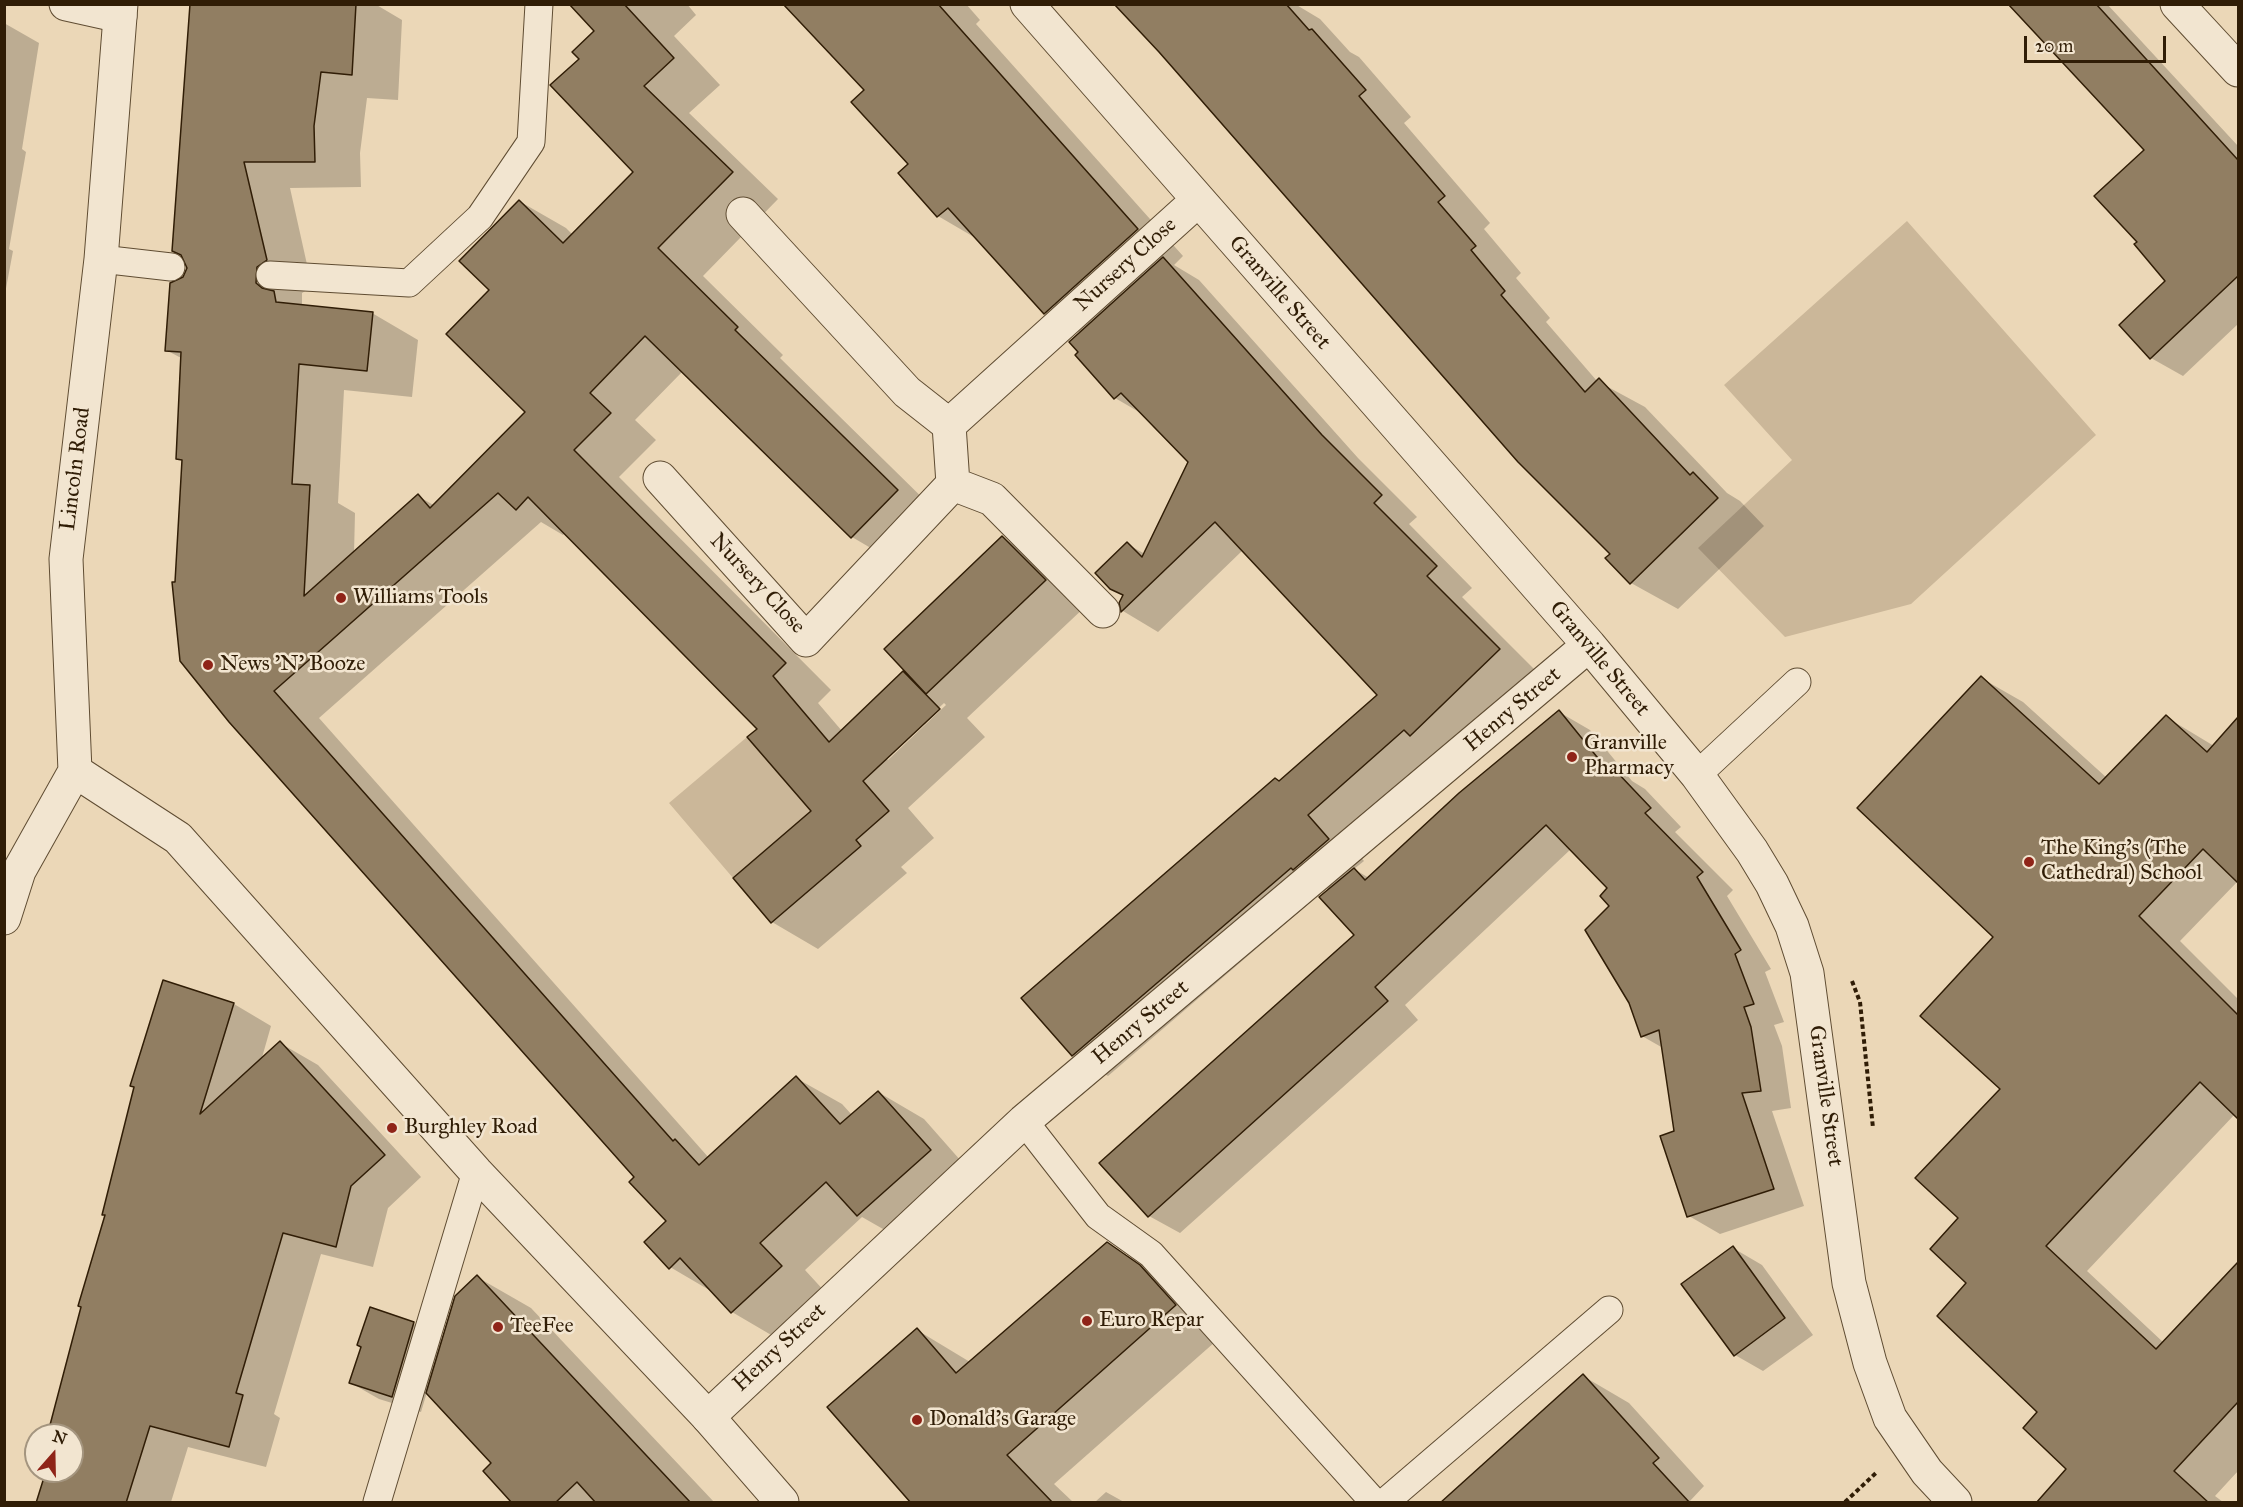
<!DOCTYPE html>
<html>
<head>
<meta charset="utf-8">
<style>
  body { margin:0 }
  #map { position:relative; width:2243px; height:1507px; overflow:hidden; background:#ebd7b7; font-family:"IM FELL Great Primer",serif }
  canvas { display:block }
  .frame { position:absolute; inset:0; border:6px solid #301d06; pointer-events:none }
  .north { position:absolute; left:24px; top:1423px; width:60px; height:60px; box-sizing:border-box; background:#f2e5d0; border:2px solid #a4957f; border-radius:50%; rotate:20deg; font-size:16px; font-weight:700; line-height:24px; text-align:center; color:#301d06 }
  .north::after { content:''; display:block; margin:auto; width:21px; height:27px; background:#8f2418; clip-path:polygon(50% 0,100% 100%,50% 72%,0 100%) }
  .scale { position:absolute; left:2024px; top:36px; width:142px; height:27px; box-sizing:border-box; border:3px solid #301d06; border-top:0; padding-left:8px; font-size:18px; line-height:21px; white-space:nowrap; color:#301d06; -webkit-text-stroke:4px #f2e5d0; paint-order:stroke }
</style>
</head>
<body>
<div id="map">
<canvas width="2243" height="1507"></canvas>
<div class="frame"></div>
<div class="north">N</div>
<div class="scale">20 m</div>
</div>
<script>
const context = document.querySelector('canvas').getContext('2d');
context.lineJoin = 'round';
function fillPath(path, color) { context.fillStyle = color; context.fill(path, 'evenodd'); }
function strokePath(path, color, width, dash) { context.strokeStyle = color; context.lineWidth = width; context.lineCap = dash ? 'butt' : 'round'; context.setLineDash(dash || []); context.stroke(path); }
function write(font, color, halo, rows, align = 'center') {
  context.font = font + ' "IM FELL Great Primer",serif'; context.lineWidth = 5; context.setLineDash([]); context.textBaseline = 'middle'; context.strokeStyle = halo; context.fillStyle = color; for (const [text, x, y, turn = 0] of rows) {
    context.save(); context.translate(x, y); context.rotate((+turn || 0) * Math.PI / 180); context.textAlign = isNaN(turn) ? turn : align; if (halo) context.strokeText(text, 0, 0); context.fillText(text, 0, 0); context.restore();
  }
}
fillPath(new Path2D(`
  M 1907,221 L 2096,435 L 1911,604 L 1785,637 L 1698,548 L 1792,460 L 1724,385 Z
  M 747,737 L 811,811 L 733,878 L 669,803 Z`), '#cbb799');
fillPath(new Path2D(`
  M 192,4 L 375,4 L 402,20 L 398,100 L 367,98 L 360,153 L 361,187 L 290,188 L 312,287 L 302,293 L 302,306 L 372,313 L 418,340 L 412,397 L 344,390 L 338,503 L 355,513 L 354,554 L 418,496 L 435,506 L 527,412 L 491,290 L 519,201 L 566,228 L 573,235 L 635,173 L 581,59 L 596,31 L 571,4 L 687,4 L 696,15 L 674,36 L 720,85 L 689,113 L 778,199 L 703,276 L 783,355 L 780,358 L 943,518 L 898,564 L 852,537 L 683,371 L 635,420 L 656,440 L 619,477 L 831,690 L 818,703 L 842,731 L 904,673 L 911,677 L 1003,538 L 1044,562 L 1087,605 L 967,718 L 985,737 L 908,808 L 934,838 L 901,867 L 907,873 L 818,949 L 772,922 L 813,811 L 759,729 L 565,533 L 563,535 L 541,522 L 319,718 L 709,1158 L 796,1078 L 842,1104 L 852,1115 L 878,1092 L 924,1119 L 976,1178 L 904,1241 L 862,1217 L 805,1270 L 827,1294 L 778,1339 L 732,1312 L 716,1294 L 670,1267 L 668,1221 L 636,1177 L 177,583 L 184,462 L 178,458 L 183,359 L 166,350 L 188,268 ZM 944,703 L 946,705 L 888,760 L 886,758 Z
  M 785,4 L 966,4 L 980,20 L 976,24 L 1183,256 L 1174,265 L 1199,280 L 1358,458 L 1417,517 L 1409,524 L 1472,588 L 1462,597 L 1535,670 L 1342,836 L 1364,861 L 1354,869 L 1369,878 L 1559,712 L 1590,730 L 1632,781 L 1645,789 L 1681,827 L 1675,832 L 1733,890 L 1727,896 L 1771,969 L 1765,972 L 1784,1022 L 1774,1025 L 1782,1046 L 1791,1108 L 1772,1111 L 1804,1206 L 1720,1234 L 1689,1216 L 1663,1048 L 1642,1036 L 1609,889 L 1571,849 L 1405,1005 L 1418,1020 L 1180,1233 L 1149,1216 L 1356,935 L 1327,888 L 1108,1076 L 1073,1055 L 1280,782 L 1379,695 L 1243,550 L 1158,632 L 1123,611 L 1121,603 L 1125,596 L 1127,544 L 1145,554 L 1190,462 L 1146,416 L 1115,398 L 1080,352 L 1081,333 L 1045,313 L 979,240 L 938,216 L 866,90 Z
  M 1117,4 L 1295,4 L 1320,19 L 1350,52 L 1359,57 L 1411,117 L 1404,123 L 1490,223 L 1484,229 L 1521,273 L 1516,278 L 1550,318 L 1546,322 L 1597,381 L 1645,407 L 1727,493 L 1740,501 L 1764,526 L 1678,609 L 1631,583 L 1612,554 Z
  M 2011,4 L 2107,4 L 2238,146 L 2238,324 L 2183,376 L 2151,358 L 2121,325 L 2167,281 L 2139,242 L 2146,150 Z
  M 4,23 L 39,43 L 22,149 L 26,152 L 9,249 L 13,251 L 4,299 Z
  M 1981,678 L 2023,702 L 2107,778 L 2166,717 L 2214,746 L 2238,731 L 2238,881 L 2180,941 L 2238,999 L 2238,1117 L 2235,1114 L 2087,1271 L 2164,1343 L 2238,1264 L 2238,1471 L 2215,1496 L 2223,1502 L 2069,1502 L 2068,1469 L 1968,1283 L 1960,1218 L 2002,1089 Z
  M 164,982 L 234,1004 L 271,1026 L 261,1061 L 280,1043 L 318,1065 L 421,1177 L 388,1208 L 373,1267 L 321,1254 L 274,1414 L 280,1418 L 266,1467 L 188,1447 L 171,1502 L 37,1502 L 48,1471 L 72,1471 L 72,1435 L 59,1435 L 61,1430 L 52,1425 Z
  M 1107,1244 L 1156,1272 L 1224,1334 L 1054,1484 L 1073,1502 L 913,1502 L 917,1330 L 970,1362 Z
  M 1733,1248 L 1762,1265 L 1813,1335 L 1763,1371 L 1735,1355 Z
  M 477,1277 L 531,1308 L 714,1502 L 514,1502 L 493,1463 L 427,1392 L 421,1412 L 379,1399 L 351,1383 L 371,1309 L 414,1324 L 443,1341 Z
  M 1583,1376 L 1629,1403 L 1704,1486 L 1689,1502 L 1443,1502 Z
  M 1106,1492 L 1124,1502 L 1095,1502 Z`), '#0003');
const building = new Path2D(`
  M 190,4 L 356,4 L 352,75 L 321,72 L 314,126 L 315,162 L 244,162 L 267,260 L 257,267 L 256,283 L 262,288 L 274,291 L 276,302 L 373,312 L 367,371 L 299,364 L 292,484 L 310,485 L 304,596 L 418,494 L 430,508 L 525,412 L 446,334 L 489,290 L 459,261 L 519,200 L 563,243 L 633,172 L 550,85 L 579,59 L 572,52 L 594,31 L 569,4 L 624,4 L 674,58 L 644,86 L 733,172 L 658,248 L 738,327 L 735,330 L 898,490 L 851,538 L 645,336 L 590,393 L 611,413 L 574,450 L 786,663 L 773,676 L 829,742 L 903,671 L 940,709 L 863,781 L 889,811 L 856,840 L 861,846 L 771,923 L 733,878 L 811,811 L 747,737 L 757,729 L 528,497 L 516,510 L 498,493 L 274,691 L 673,1141 L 675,1139 L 699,1165 L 796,1076 L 840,1124 L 878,1091 L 931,1150 L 857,1216 L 826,1182 L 760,1243 L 782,1266 L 731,1313 L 680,1258 L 669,1269 L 644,1242 L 666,1221 L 629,1182 L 634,1177 L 229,722 L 180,661 L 172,582 L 175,582 L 182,460 L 176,459 L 181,352 L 165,351 L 170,283 L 183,277 L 187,268 L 181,255 L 172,251 Z
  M 783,4 L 938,4 L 1138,229 L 1044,314 L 948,208 L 937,217 L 898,173 L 908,164 L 851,102 L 864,90 Z
  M 1114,4 L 1286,4 L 1309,30 L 1312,29 L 1366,90 L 1359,96 L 1445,196 L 1438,202 L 1476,246 L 1471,250 L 1505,291 L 1501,295 L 1585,392 L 1599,378 L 1690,475 L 1693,472 L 1718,498 L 1630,584 L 1605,558 L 1610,554 L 1518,462 L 1159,52 Z
  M 2008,4 L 2096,4 L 2238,160 L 2238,276 L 2150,359 L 2119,325 L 2165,281 L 2134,244 L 2137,242 L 2094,196 L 2144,150 Z
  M 1163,257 L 1322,435 L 1382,495 L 1374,503 L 1437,566 L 1427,576 L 1500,649 L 1410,736 L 1404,730 L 1308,815 L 1329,839 L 1293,870 L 1291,868 L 1072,1056 L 1021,998 L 1275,778 L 1279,781 L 1377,695 L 1215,522 L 1121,612 L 1119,603 L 1123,595 L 1110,589 L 1095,573 L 1127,542 L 1142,557 L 1188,462 L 1121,393 L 1114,399 L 1075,355 L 1078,352 L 1069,342 Z
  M 1002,536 L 1046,580 L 926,694 L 884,649 Z
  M 1981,676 L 2099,784 L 2166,715 L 2207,752 L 2238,717 L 2238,883 L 2203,849 L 2139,916 L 2238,1015 L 2238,1119 L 2200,1082 L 2046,1246 L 2156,1349 L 2238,1262 L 2238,1402 L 2174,1471 L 2209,1503 L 2036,1503 L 2066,1469 L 2023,1428 L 2037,1412 L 1937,1316 L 1966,1283 L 1930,1249 L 1958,1218 L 1915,1178 L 2000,1089 L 1920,1016 L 1993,937 L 1857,808 Z
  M 1559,710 L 1610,773 L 1614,769 L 1651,808 L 1645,813 L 1703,872 L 1697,877 L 1741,950 L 1735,954 L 1754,1004 L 1744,1007 L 1751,1027 L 1761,1091 L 1742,1093 L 1774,1189 L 1687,1217 L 1660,1136 L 1674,1131 L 1659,1030 L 1641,1037 L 1629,1003 L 1585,930 L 1609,906 L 1600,896 L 1607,888 L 1546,825 L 1375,987 L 1388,1001 L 1148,1217 L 1099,1163 L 1354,935 L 1319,897 L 1354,868 L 1365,880 L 1459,793 Z
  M 163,980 L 234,1003 L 200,1114 L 280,1041 L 385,1155 L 351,1186 L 336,1247 L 283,1233 L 236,1393 L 243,1395 L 229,1447 L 150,1426 L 126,1503 L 36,1503 L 46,1471 L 72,1471 L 72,1435 L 57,1435 L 60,1428 L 50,1425 L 81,1307 L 78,1306 L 105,1215 L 102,1215 L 134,1087 L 130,1086 Z
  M 1107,1242 L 1140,1265 L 1176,1305 L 1007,1455 L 1053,1503 L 911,1503 L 827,1407 L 917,1328 L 956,1373 Z
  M 1733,1246 L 1785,1318 L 1734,1356 L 1681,1284 Z
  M 477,1275 L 691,1503 L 596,1503 L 577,1482 L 555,1503 L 512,1503 L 483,1471 L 491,1463 L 426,1393 L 455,1296 Z
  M 370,1307 L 414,1322 L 392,1397 L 349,1383 L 361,1347 L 357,1345 Z
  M 1583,1374 L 1659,1458 L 1653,1463 L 1690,1503 L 1440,1503 Z`);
fillPath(building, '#917e62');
strokePath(building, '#301d06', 1.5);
const service = new Path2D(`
  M 101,259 L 171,267
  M 270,275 L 409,283 L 480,217 L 531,142 L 539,4
  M 1697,775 L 1797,682
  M 1024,1121 L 1098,1216 L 1151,1254 L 1374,1502
  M 377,1502 L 476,1172
  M 1385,1502 L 1609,1310`);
const minor = new Path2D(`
  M 66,4 L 120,16
  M 1027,4 L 1589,645 L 1697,775 L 1752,851 L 1772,884 L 1792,926 L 1807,973 L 1849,1283 L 1870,1363 L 1890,1418 L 1927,1472 L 1955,1502
  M 2177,4 L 2238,70
  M 743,214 L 907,392 L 949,425
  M 660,478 L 806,640 L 953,484 L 949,425 L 1197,201
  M 953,484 L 992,499 L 1103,611
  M 708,1417 L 1024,1121 L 1589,645`);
const tertiary = new Path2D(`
  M 75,771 L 178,838 L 476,1172 L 708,1417 L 782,1502
  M 4,918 L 19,871 L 75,771 L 66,559 L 101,259 L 121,4`);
strokePath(service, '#5f4c32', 29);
strokePath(minor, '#5f4c32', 35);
strokePath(tertiary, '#5f4c32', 35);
strokePath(new Path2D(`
  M 1852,981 L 1860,1002 L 1873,1128
  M 1845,1502 L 1877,1472`), '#301d06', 4, [4.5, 3]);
strokePath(service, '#f2e5d0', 27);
strokePath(minor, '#f2e5d0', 33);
strokePath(tertiary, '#f2e5d0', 33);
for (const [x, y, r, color] of [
  [341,598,6,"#8f2418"],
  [208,665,6,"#8f2418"],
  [1572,757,6,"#8f2418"],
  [2029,862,6,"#8f2418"],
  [392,1128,6,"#8f2418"],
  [1087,1321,6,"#8f2418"],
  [498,1327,6,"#8f2418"],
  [917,1420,6,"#8f2418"]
]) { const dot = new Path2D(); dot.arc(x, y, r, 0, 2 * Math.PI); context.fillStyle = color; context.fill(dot); strokePath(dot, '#f2e5d0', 2); }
write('22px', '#301d06', '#f2e5d0', [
  ["Nursery Close",1126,265,-42],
  ["Granville Street",1279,293,49],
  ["Lincoln Road",76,469,-83],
  ["Nursery Close",757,584,47],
  ["Granville Street",1599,659,50],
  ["Henry Street",1513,710,-40],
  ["Henry Street",1141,1023,-40],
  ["Granville Street",1825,1096,82],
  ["Henry Street",780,1348,-43]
]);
write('22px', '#301d06', '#f2e5d0', [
  ["Williams Tools",353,598],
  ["News 'N' Booze",220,665],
  ["Granville",1584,744],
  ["Pharmacy",1584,769],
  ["The King's (The",2041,849],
  ["Cathedral) School",2041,874],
  ["Burghley Road",404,1128],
  ["Euro Repar",1099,1321],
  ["TeeFee",510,1327],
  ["Donald's Garage",929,1420]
], 'left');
</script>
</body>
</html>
